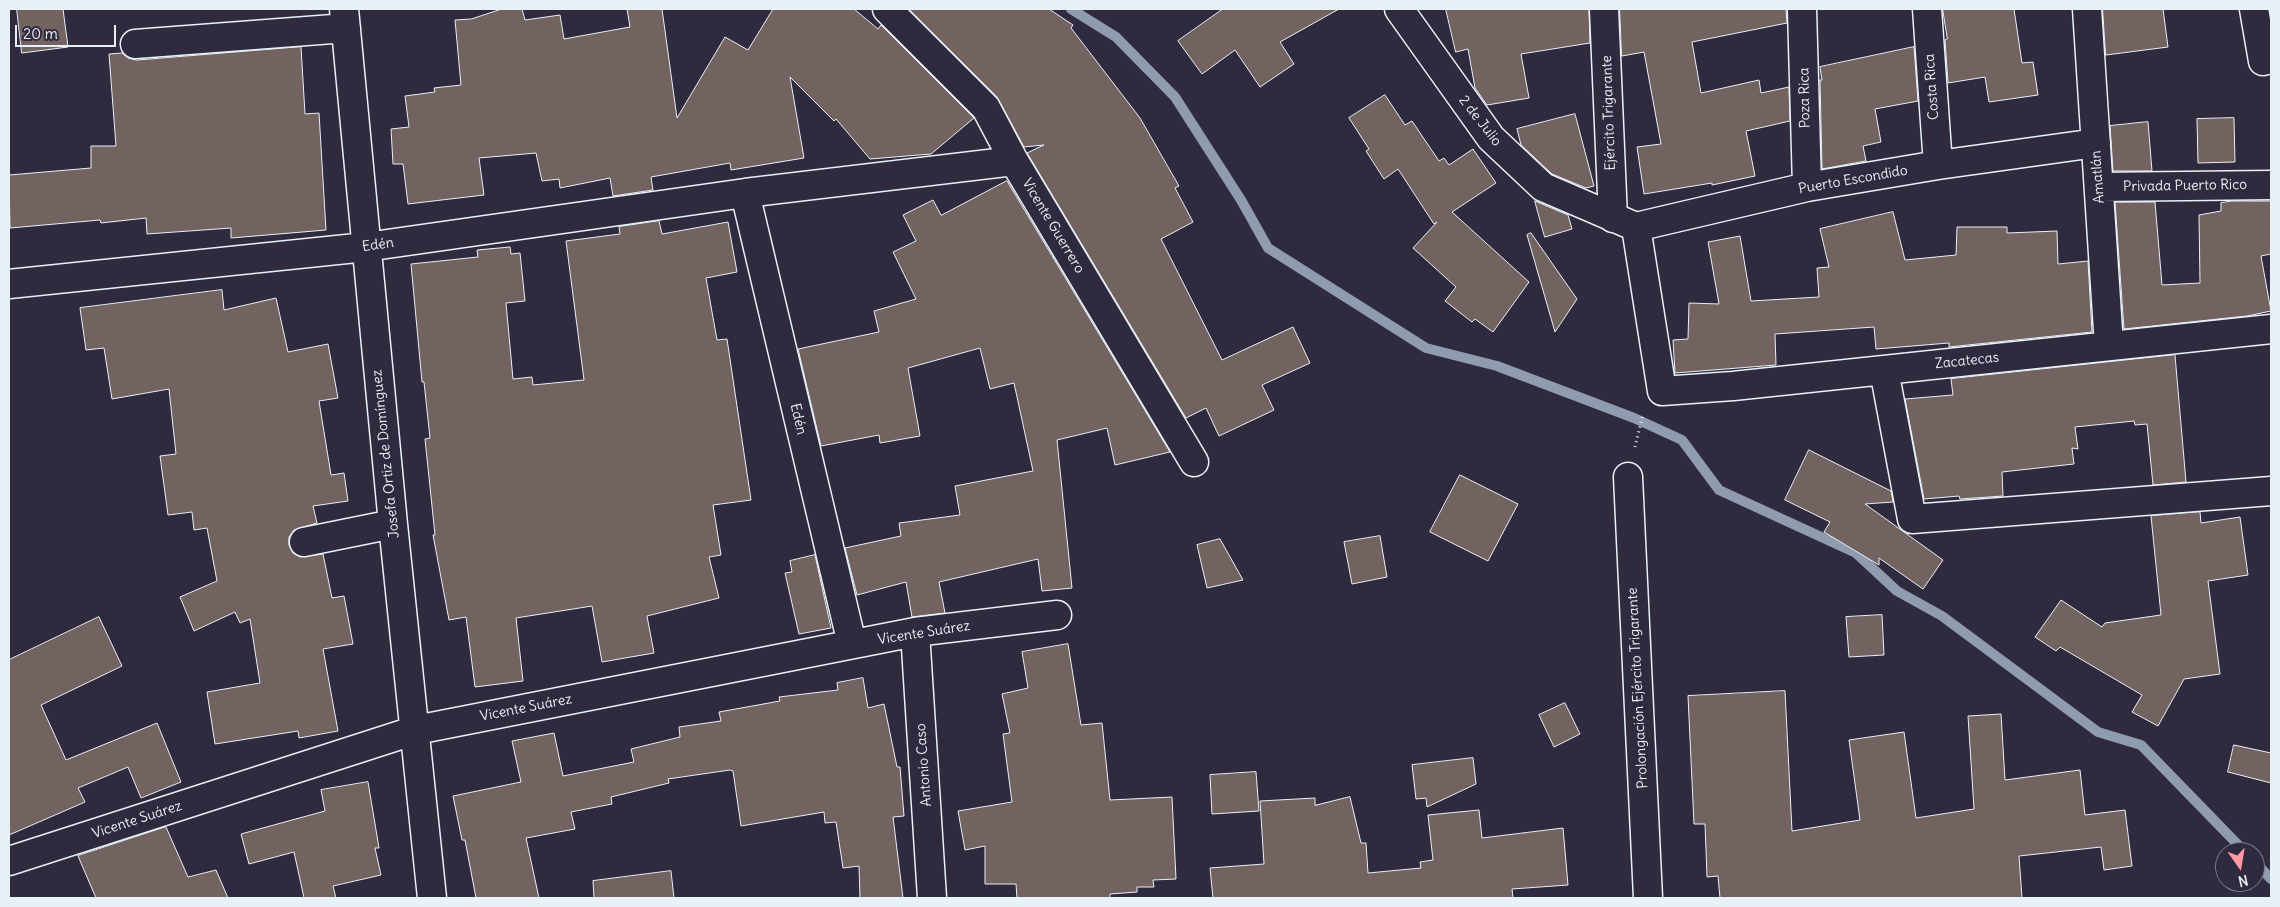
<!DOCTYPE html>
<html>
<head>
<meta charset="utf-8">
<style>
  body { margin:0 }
  #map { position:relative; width:2280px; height:907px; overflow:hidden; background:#2f2a3d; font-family:Delius,sans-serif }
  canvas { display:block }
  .frame { position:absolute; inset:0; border:10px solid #e8f1f8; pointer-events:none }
  .north { position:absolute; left:2215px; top:842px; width:50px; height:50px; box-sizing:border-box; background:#2f2a3d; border:1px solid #797a88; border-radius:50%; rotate:167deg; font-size:14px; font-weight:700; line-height:20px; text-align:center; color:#e8f1f8 }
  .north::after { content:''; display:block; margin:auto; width:18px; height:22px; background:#ff9aa2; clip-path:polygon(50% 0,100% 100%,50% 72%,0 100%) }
  .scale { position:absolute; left:15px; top:25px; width:101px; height:22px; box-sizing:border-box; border:2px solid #e8f1f8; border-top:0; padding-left:6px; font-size:15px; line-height:18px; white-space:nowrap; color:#e8f1f8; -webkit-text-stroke:4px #2f2a3d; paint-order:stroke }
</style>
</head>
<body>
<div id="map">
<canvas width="2280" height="907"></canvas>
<div class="frame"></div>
<div class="north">N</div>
<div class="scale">20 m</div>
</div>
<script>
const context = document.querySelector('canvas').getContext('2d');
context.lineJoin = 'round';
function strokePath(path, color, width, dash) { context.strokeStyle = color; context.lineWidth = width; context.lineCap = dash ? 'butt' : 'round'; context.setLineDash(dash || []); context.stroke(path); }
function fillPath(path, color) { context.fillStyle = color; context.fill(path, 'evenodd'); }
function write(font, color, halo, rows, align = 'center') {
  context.font = font + ' Delius,sans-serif'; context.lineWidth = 5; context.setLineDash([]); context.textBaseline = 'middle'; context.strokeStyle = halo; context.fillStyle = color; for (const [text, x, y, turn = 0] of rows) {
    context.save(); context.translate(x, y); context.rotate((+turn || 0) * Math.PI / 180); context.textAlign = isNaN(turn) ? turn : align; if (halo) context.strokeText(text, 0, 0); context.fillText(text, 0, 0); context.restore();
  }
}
strokePath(new Path2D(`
  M 1071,9 L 1116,37 L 1175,97 L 1241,200 L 1268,248 L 1426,348 L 1497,366 L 1634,418 L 1682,440 L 1719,490 L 1856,553 L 1897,591 L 1942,616 L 2098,732 L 2141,745 L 2245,852
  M 2255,862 L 2271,879`), '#8f9caf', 10);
const building = new Path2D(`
  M 17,9 L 63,9 L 68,47 L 22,53 Z
  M 502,9 L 522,9 L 525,20 L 560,15 L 564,39 L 630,27 L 627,9 L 662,9 L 677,118 L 725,37 L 748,50 L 773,9 L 854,9 L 878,29 L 881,25 L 974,118 L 931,154 L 870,159 L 836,119 L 834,121 L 790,77 L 804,158 L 731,170 L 730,163 L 651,177 L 653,190 L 613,196 L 610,178 L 560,188 L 559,179 L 542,181 L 536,153 L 479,158 L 484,195 L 408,204 L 403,164 L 393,164 L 391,129 L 409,127 L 405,96 L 435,92 L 434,88 L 461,85 L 455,20 L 471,19 Z
  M 909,9 L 1049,9 L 1073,25 L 1071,28 L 1140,118 L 1179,186 L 1175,188 L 1193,222 L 1161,239 L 1222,360 L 1293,327 L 1310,363 L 1262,385 L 1274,410 L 1219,436 L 1206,408 L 1186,418 L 1027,153 L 1044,145 L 1024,147 L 997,97 Z
  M 1223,9 L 1339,9 L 1280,42 L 1294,64 L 1260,87 L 1235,50 L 1202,74 L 1178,41 Z
  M 1446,9 L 1589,9 L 1590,43 L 1521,54 L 1529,98 L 1487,105 L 1475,88 L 1468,49 L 1456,52 Z
  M 1620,9 L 1786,9 L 1787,23 L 1692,42 L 1701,93 L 1759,80 L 1761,93 L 1789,87 L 1790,121 L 1746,131 L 1755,176 L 1712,185 L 1712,183 L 1644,194 L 1637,147 L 1661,144 L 1644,52 L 1622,56 Z
  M 1943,9 L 2014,9 L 2022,63 L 2033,62 L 2038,95 L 1989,102 L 1985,77 L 1948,83 L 1945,40 L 1947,39 Z
  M 2103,9 L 2163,9 L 2168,47 L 2106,55 Z
  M 301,47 L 305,114 L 319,113 L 326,230 L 231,238 L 231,228 L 147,234 L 146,218 L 101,223 L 100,220 L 10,228 L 9,175 L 91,168 L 91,146 L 116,146 L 109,54 L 122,53 L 128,58 L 136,60 Z
  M 1914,47 L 1918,101 L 1875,109 L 1881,142 L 1863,146 L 1866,161 L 1822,169 L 1820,80 L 1822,80 L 1820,67 Z
  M 1385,95 L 1405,125 L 1412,121 L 1439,161 L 1444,158 L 1449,165 L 1473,149 L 1496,183 L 1452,212 L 1529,282 L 1493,332 L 1475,319 L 1472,322 L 1445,301 L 1456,287 L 1413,248 L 1437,222 L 1434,224 L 1398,169 L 1384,179 L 1366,151 L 1369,149 L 1349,118 Z
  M 1575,114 L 1594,186 L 1586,188 L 1552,174 L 1521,145 L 1517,129 Z
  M 2234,118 L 2235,162 L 2198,163 L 2197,119 Z
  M 2148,122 L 2152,171 L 2113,171 L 2110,126 Z
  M 1007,181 L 1170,452 L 1115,465 L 1107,428 L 1057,440 L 1072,588 L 1042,591 L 1038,559 L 939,582 L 945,613 L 912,617 L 906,582 L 857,595 L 845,548 L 901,536 L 899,523 L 960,515 L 955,486 L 1033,471 L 1014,383 L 990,389 L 980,348 L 908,368 L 920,436 L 880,443 L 879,435 L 821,446 L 798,349 L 879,332 L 874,311 L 916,299 L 893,252 L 916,241 L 903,215 L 933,200 L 941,215 Z
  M 1535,201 L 1568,215 L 1572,229 L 1545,237 Z
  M 2232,201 L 2271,201 L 2271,254 L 2261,256 L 2271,311 L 2247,316 L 2124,329 L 2115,202 L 2155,202 L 2162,285 L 2200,283 L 2199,215 L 2221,211 L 2221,203 Z
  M 1893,212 L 1905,260 L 1956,255 L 1957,227 L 2007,227 L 2007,233 L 2057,231 L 2058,264 L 2088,261 L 2092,332 L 1949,347 L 1949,343 L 1876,349 L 1874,327 L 1775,334 L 1776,365 L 1675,373 L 1673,340 L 1688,339 L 1689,303 L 1719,304 L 1708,242 L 1740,236 L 1751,301 L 1819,297 L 1817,268 L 1829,267 L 1820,229 Z
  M 659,221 L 662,234 L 728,222 L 737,272 L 706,278 L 717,340 L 727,339 L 751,500 L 713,505 L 721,555 L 709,557 L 719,598 L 647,616 L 654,653 L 602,662 L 592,606 L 516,618 L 523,681 L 475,687 L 466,617 L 449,620 L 433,535 L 435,535 L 425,439 L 430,438 L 424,382 L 422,382 L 411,264 L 478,257 L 477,250 L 510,247 L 511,254 L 520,253 L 525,301 L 506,303 L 513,379 L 532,377 L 533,385 L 584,380 L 566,241 L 620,234 L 619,227 Z
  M 1531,233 L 1577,299 L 1555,332 L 1527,235 Z
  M 222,290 L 224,310 L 276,298 L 288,352 L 328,344 L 338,398 L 319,401 L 331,475 L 344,473 L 348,501 L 313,506 L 317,523 L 294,530 L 289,537 L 289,545 L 293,553 L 300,557 L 323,554 L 332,598 L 344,596 L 353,644 L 323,649 L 338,731 L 299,738 L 298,731 L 215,744 L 207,692 L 260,683 L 250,619 L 240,623 L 235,612 L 194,631 L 180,597 L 217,581 L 207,528 L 194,530 L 192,512 L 168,515 L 160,456 L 176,454 L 169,389 L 112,399 L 104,348 L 86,350 L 80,308 Z
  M 2175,355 L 2186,482 L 2153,485 L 2147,424 L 2135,425 L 2134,421 L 2075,427 L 2078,449 L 2072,448 L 2074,464 L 2002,472 L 2003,496 L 1960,499 L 1959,496 L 1924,499 L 1905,399 L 1953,395 L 1951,379 Z
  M 1809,450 L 1891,491 L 1893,502 L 1865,504 L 1943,560 L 1923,589 L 1879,558 L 1879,565 L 1824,532 L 1830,522 L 1785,500 Z
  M 1460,475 L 1518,504 L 1488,561 L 1430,532 Z
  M 2200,512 L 2201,523 L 2240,517 L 2248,575 L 2208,581 L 2220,674 L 2184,679 L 2158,726 L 2132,712 L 2142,695 L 2060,647 L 2056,651 L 2035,637 L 2061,600 L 2102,627 L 2105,623 L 2161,615 L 2151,516 Z
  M 1380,536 L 1387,577 L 1352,584 L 1344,542 Z
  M 1220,539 L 1243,580 L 1207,588 L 1197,545 Z
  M 815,555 L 831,628 L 799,634 L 785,573 L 792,572 L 790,561 Z
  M 1882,615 L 1884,655 L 1849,657 L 1846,617 Z
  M 99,617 L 122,666 L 41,705 L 66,760 L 157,723 L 181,782 L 141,798 L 128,767 L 78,788 L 85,802 L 9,835 L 9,660 Z
  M 1068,644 L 1081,725 L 1102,723 L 1110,800 L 1172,797 L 1176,879 L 1153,880 L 1154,887 L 1137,887 L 1137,892 L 1110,894 L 1110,898 L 1017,898 L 1016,884 L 985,884 L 985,846 L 965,850 L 958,811 L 1012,802 L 1003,734 L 1010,733 L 1002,694 L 1028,688 L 1022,652 Z
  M 863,678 L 868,708 L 884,704 L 897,767 L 900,767 L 904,816 L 893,817 L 903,898 L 860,898 L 859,866 L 843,868 L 836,822 L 825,823 L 824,812 L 741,826 L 733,771 L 730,770 L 668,779 L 669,783 L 611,797 L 612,804 L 571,812 L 575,829 L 526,838 L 539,898 L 476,898 L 465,840 L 462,840 L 453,796 L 521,782 L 512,741 L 554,733 L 563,776 L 634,762 L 631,749 L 680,737 L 679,727 L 721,721 L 719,712 L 780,701 L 779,697 L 838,690 L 837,683 Z
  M 1785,691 L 1792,831 L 1860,820 L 1849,740 L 1904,732 L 1916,818 L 1974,809 L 1968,716 L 2001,714 L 2005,780 L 2080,770 L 2085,815 L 2125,810 L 2132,866 L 2104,870 L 2101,847 L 2019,856 L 2022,898 L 1720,898 L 1718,876 L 1707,877 L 1705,824 L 1694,824 L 1688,696 Z
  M 1565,703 L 1580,734 L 1554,747 L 1539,715 Z
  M 2234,745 L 2271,753 L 2271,783 L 2228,772 Z
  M 1473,758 L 1476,784 L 1427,807 L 1426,798 L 1416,799 L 1412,765 Z
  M 1256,772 L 1259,811 L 1212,814 L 1210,775 Z
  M 368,782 L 379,848 L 375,848 L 381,875 L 333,886 L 336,898 L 304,898 L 294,852 L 249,864 L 241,834 L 325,811 L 321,790 Z
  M 1350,797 L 1361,843 L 1366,843 L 1368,873 L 1421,868 L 1420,862 L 1433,860 L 1428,815 L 1479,810 L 1482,838 L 1563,828 L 1568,885 L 1512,889 L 1513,898 L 1213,898 L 1210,868 L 1264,864 L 1260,801 L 1315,798 L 1315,805 Z
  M 166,827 L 188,877 L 216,870 L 228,898 L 96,898 L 78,856 Z
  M 671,871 L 674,898 L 594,898 L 593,881 Z`);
fillPath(building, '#736360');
strokePath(building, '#e8f1f8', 1);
const minor = new Path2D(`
  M 344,9 L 393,524 L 432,898
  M 887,9 L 986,108 L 1014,161 L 1194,462
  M 1399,9 L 1491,138 L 1543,187 L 1636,227 L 1807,187 L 1938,165 L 2096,143
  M 1604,9 L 1613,218
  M 1802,9 L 1807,187
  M 1927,9 L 1938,165
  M 2087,9 L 2109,346
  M 2254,9 L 2263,61 L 2271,59
  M 135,44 L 346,28
  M 2099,187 L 2271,185
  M 745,193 L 852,644
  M 1636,227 L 1662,391 L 1733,386 L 2271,329
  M 9,284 L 366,247 L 745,193 L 1014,161
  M 1884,370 L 1912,519 L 2271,491
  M 1628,477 L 1648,898
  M 304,542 L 393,524
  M 915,632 L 932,898
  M 9,861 L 416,730 L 915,632 L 1057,615`);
strokePath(minor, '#e8f1f8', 31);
strokePath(new Path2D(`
  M 1635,447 L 1643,414`), '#e8f1f8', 3, [1, 4]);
strokePath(minor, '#2f2a3d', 28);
write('14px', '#e8f1f8', '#2f2a3d', [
  ["Costa Rica",1932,87,-94],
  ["Poza Rica",1805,98,-91],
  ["Ejército Trigarante",1609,113,-92],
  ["2 de Julio",1480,121,52],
  ["Amatlán",2098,177,-94],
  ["Puerto Escondido",1853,180,-10],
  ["Privada Puerto Rico",2185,186,-1],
  ["Vicente Guerrero",1053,226,59],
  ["Edén",378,245,-8],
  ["Zacatecas",1967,361,-6],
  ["Edén",798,419,77],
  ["Josefa Ortiz de Domínguez",386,454,-96],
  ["Vicente Suárez",924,633,-9],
  ["Prolongación Ejército Trigarante",1638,688,-93],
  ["Vicente Suárez",526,708,-11],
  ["Antonio Caso",924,765,-94],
  ["Vicente Suárez",137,820,-18]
]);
</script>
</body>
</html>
